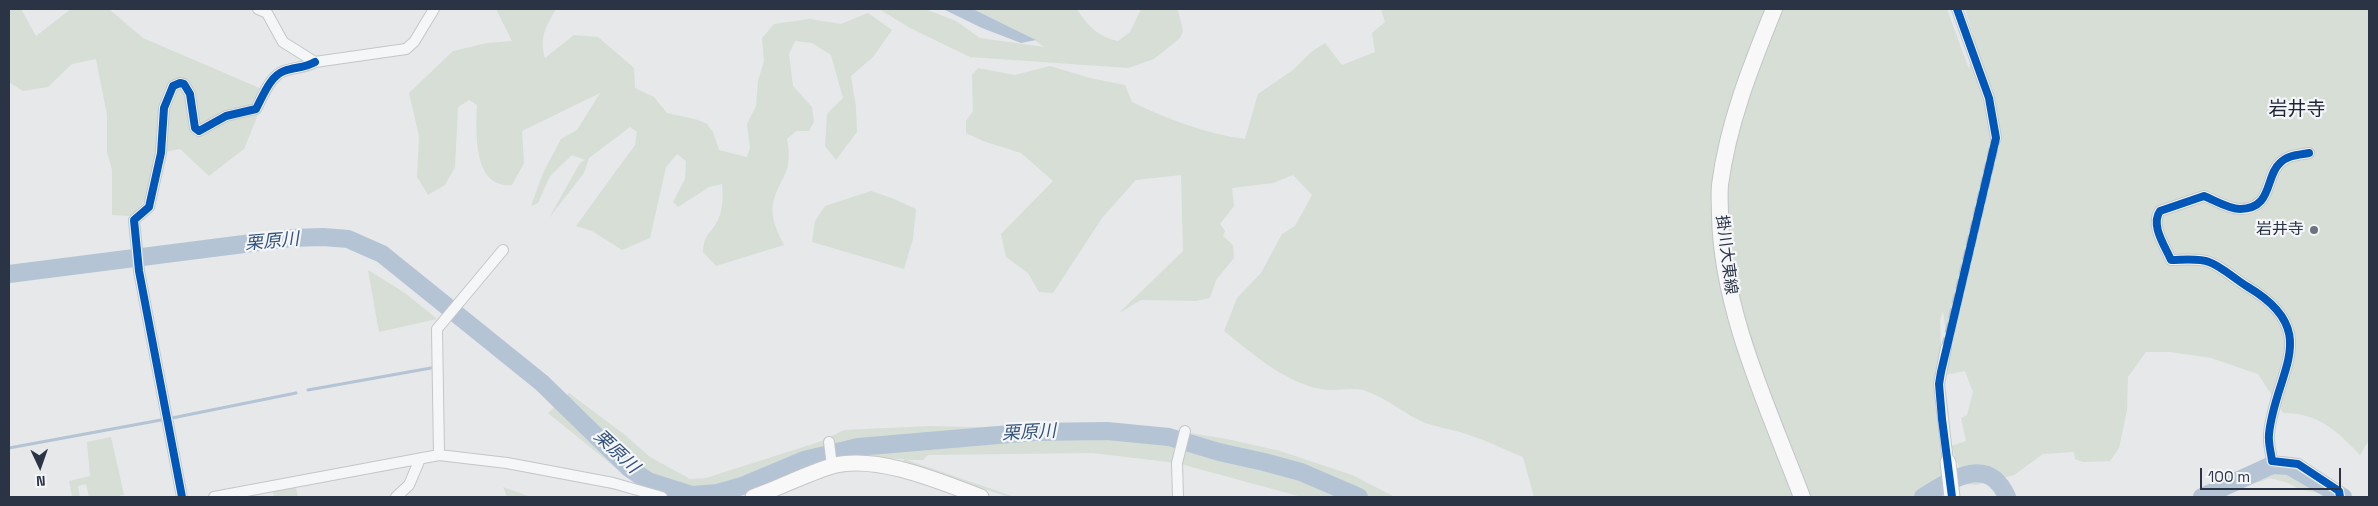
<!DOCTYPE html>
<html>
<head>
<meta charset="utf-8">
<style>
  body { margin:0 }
  #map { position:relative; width:2378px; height:506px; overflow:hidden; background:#e6e8ea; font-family:"Space Grotesk",sans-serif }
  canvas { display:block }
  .frame { position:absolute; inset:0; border:10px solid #2b3445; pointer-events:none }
  .north { position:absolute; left:15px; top:441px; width:50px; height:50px; -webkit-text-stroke:4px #f4f6f9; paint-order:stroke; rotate:177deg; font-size:14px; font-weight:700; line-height:20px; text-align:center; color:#2b3445 }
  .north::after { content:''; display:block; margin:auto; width:18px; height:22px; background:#2b3445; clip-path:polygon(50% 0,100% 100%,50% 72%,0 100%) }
  .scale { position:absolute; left:2200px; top:468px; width:141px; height:22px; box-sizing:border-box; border:2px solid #2b3445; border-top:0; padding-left:6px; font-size:15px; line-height:18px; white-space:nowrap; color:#2b3445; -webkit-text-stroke:4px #f4f6f9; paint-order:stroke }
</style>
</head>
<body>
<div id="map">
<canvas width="2378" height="506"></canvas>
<div class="frame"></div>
<div class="north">N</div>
<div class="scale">100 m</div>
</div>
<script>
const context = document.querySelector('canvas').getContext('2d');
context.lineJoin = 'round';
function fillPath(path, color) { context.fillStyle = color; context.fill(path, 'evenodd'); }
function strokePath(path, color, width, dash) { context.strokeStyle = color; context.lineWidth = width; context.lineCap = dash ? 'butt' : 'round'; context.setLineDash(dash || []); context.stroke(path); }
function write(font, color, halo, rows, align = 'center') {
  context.font = font + ' "Space Grotesk","Noto Sans JP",sans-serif'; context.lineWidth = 4.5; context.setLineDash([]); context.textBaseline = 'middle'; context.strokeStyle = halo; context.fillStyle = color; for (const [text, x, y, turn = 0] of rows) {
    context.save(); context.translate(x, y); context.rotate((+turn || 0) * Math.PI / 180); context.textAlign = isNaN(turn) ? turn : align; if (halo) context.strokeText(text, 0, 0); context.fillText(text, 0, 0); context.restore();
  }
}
fillPath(new Path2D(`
  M 9,9 L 21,9 L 36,36 L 71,9 L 109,9 L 143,38 L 264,90 L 264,100 L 244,149 L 209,176 L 180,149 L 160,153 L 144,201 L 132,216 L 112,215 L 112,170 L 107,152 L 107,115 L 96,59 L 72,64 L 48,87 L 23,91 L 9,82 Z
  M 496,9 L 556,9 C 546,26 539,38 545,58 L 574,35 L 598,37 L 634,68 L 635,88 L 654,97 L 667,113 L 698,120 L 707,124 L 713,132 L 719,150 L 747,157 L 750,148 L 747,124 L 756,106 L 758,81 L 764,61 L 762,38 L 774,24 L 810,19 L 841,24 L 868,13 L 892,30 L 873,57 L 851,76 L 856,107 L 857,132 L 836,160 L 825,146 L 827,114 L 843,98 L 831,55 L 812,43 L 795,41 L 789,54 L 793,86 L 812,107 L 814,122 L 809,131 L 796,131 L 787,139 C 793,171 783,173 774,199 C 769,214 777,232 784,245 L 716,266 L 703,252 C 704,233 710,235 718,220 C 723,209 723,196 722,184 L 709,187 L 678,207 L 673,202 L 685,179 L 686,161 L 677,154 L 666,167 L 650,238 L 622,250 L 592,231 L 576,226 L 635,145 L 637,132 L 630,127 L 589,158 L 584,173 L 549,218 L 580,163 L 585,160 L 572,155 L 550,176 L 538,203 L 531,206 L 543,173 L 561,139 L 577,130 L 600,93 L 522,131 L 524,163 L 512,185 C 473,189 476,133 477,105 L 469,100 L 458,107 L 455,167 L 445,185 L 428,195 L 417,177 L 419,136 L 409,93 L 453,51 L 487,43 L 512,41 Z
  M 879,9 L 925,9 L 956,21 L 980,38 L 1044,47 L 1030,37 L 973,9 L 1077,9 C 1086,25 1100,38 1118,41 L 1130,32 L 1141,9 L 1176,9 L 1178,10 L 1183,31 L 1180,38 L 1154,59 L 1128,68 L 970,57 L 910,28 Z
  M 1381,9 L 1947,9 L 1969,69 L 1973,35 L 1965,9 L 2369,9 L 2369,440 L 2360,455 C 2337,431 2319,413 2283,413 L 2258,374 L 2211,358 L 2170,352 L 2146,352 L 2128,377 L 2127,410 L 2119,448 L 2110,461 L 2083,462 L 2075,459 L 2074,452 L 2043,454 L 2014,475 L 1976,485 L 1960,483 L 1960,469 L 1951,446 L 1966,441 L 1961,418 L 1967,415 L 1973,392 L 1965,371 L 1945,375 L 1948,349 L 1943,311 L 1940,320 L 1947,476 L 1916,497 L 1534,497 L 1523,457 C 1503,449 1483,439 1463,433 C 1450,429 1436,427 1423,422 C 1402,413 1387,398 1366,391 C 1355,386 1335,392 1321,389 C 1284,382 1253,354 1224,331 L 1237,298 L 1261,273 L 1282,234 L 1295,226 L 1312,195 L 1293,175 L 1273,183 L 1232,188 L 1234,206 L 1220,224 L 1225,231 L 1223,236 L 1233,245 L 1234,258 L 1216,280 L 1210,298 L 1196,301 L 1141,300 L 1119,313 L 1183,251 L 1181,175 L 1136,180 L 1102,218 L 1053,293 L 1039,292 L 1028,273 L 1006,257 L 1001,234 L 1053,181 L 1021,153 L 983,141 L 966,133 L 966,121 L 973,111 L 972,75 L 978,68 L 1015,75 L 1050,66 L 1090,78 L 1125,85 L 1132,102 C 1167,119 1206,134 1245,139 L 1258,94 L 1293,70 L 1311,52 L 1325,43 L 1342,65 L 1375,52 L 1372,33 L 1385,22 Z
  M 871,191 L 894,199 L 916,209 L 913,239 L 904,269 L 812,242 L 815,221 L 825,206 Z
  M 368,270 L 405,293 L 437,319 L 379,332 Z
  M 569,393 L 625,435 L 650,457 L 690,479 L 706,478 L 822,441 L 844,430 L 931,426 L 973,427 L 1070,424 L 1124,425 L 1158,428 L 1227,439 L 1280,451 L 1352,475 L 1395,497 L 1302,497 L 1177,463 L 1092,453 L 928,455 L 923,460 L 907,460 L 1015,497 L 1009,497 L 903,462 L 904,459 L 850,457 L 806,468 L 742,494 L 725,497 L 680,497 L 668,495 L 617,469 L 548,413 Z
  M 111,437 L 124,495 L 111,497 L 89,497 L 86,484 L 78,486 L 80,497 L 72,497 L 69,481 L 90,476 L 87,442 Z
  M 2271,459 L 2295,464 L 2335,491 L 2335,497 L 2299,489 L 2288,483 L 2270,478 L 2260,482 L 2248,481 L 2214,497 L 2194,497 C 2219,481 2242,465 2271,459 Z
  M 296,487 L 298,497 L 274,497 L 273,491 Z
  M 503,487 L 531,497 L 507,497 Z`), '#d6ded6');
fillPath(new Path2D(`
  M 943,9 L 973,9 L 1036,40 L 1021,43 L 982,28 Z`), '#b4c4d5');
strokePath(new Path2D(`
  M 308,390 L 431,368
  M 172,418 L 296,393
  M 9,448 L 161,420`), '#b4c4d5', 3);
strokePath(new Path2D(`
  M 9,274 L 291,238 L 323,237 L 348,239 L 382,254 L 542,383 L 629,468 L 648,481 L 692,495 L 718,493 L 742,486 L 804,460 L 858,447 L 1034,432 L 1107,431 L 1169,437 L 1219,452 L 1264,462 L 1301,472 L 1359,497
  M 1923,497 C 1952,479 1988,454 2007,497
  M 2202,497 L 2272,465 L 2289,466 L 2343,497`), '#b4c4d5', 18);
strokePath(new Path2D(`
  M 1946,348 L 1996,138`), '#c1c4c9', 10, [10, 5]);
const street = new Path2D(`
  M 258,9 L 267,13 L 283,42 L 315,62 L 406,49 L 414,42 L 434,9
  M 1957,9 L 1989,98 L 1996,138
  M 2309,153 C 2298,155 2288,155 2280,163 C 2265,176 2273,209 2240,209 C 2229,209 2214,200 2204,196 L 2160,211 C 2150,225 2165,246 2171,260 C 2182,260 2199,258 2209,262 C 2221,266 2236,280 2248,287 C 2324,332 2275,372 2269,434 C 2268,443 2271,452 2272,461 L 2298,464 L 2339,491 L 2340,497
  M 1946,348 L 1939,384 L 1948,462
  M 829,442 L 832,466
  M 439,455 L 437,329 L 503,250
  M 182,497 L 139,271 L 134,220 L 149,207 L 161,153 L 164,108 L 173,86 L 180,83 L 184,84 L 190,94 L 195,128 L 199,131 L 226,116 L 256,109 C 263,96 270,76 284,71 C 295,67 305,68 315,62
  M 214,497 L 439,455 L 507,463 L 613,483 L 662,497
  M 396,497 L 409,485 L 420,459
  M 1178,497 L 1177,463 L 1185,431`);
const secondary = new Path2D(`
  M 1948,462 L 1952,497
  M 753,497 C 780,488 805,474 832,466 C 876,454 939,481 981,497`);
const primary = new Path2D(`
  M 1774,9 C 1751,66 1728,123 1720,185 C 1719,195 1720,206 1720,215 C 1722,312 1768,407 1802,497`);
strokePath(street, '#c4c6c8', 12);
strokePath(secondary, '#c4c6c8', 17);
strokePath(primary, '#c2c5c8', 18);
strokePath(street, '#f5f6f7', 10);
strokePath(secondary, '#f8f8f8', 15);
strokePath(primary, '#f8f8f8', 16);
strokePath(new Path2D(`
  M 2309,153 C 2298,155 2288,155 2280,163 C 2265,176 2273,209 2240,209 C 2229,209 2214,200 2204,196 L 2160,211 C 2150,225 2165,246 2171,260 C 2182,260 2199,258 2209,262 C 2221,266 2236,280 2248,287 C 2324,332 2275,372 2269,434 C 2268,443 2271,452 2272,461 L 2298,464 L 2339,491 L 2340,497
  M 182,497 L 139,271 L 134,220 L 149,207 L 161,153 L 164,108 L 173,86 L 180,83 L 184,84 L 190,94 L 195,128 L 199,131 L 226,116 L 256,109 C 263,96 270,76 284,71 C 295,67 305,68 315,62
  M 1952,497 L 1942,419 L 1939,384 L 1941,372 L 1996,138 L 1989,98 L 1957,9`), '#0057b8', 8);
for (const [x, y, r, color] of [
  [2314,230,5,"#6c737f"]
]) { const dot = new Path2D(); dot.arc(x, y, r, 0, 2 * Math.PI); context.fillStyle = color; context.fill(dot); strokePath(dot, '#f4f6f9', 2); }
write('16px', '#2b3445', '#f4f6f9', [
  ["岩井寺",2304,230]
], 'right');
write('16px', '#2b3445', '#f4f6f9', [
  ["掛川大東線",1726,255,83]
]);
write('italic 18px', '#34527a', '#f4f6f9', [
  ["栗原川",272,242,-5],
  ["栗原川",1029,433,-3],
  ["栗原川",616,452,43]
]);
write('19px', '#1d2536', '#f4f6f9', [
  ["岩井寺",2297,110]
]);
</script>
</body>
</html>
